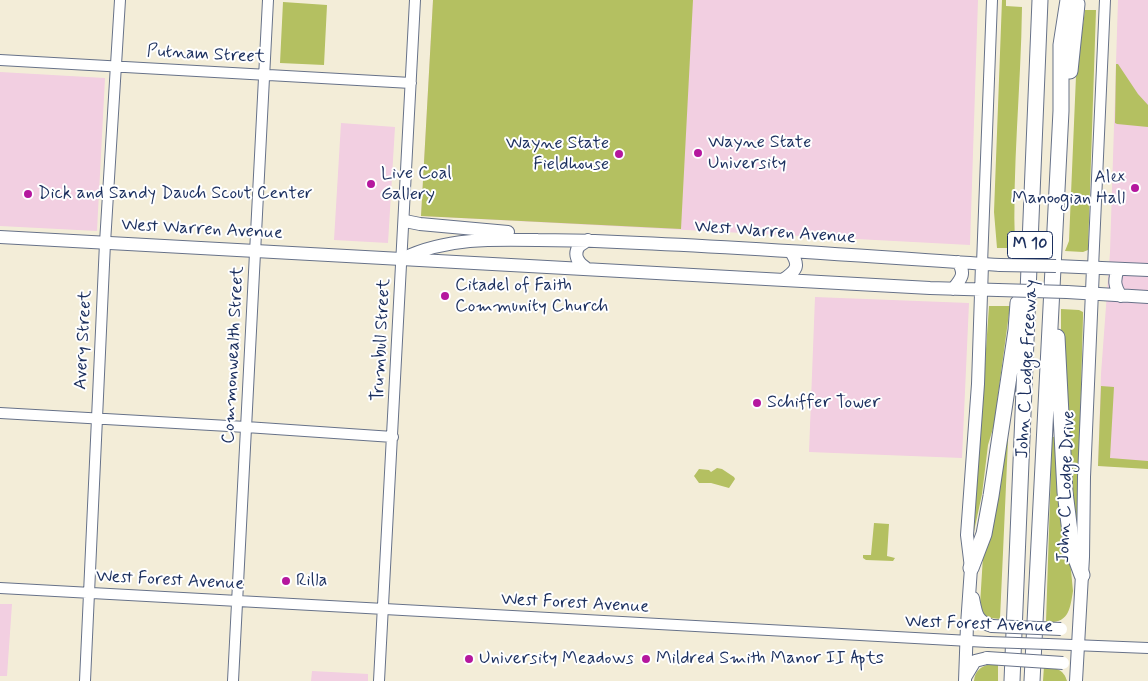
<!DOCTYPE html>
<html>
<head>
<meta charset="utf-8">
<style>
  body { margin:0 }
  canvas { display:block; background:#f3edd8 }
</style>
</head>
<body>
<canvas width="1148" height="681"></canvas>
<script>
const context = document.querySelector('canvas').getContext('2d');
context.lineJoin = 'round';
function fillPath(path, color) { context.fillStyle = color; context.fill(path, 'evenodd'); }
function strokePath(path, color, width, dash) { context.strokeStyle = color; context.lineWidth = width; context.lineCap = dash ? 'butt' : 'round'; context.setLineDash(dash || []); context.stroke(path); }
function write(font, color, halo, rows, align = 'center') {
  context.font = font + ' Mynerve,sans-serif'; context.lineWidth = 4; context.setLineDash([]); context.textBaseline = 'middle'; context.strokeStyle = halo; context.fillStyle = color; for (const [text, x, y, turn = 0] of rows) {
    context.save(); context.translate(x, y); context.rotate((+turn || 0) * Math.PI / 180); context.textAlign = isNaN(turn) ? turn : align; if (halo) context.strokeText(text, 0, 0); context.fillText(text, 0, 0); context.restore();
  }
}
fillPath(new Path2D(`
  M 433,0 L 978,0 L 970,245 L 421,216 Z
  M 1118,0 L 1148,0 L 1148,468 L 1098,466 L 1101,374 L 1110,252 Z
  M 0,72 L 105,78 L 97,231 L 0,226 Z
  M 341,123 L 395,127 L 388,243 L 334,240 Z
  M 815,297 L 969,303 L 962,458 L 809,452 Z
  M 0,604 L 12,604 L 7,676 L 0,676 Z
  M 312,671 L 368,674 L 368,681 L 311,681 Z`), '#f2cfe1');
fillPath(new Path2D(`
  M 433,0 L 693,0 L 681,229 L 421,216 Z
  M 1002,0 L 1006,0 L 1006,6 L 1022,7 C 1021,88 1012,168 1015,248 L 997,248 L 994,212 Z
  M 283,2 L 327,5 L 324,65 L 280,63 Z
  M 1085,10 L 1096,10 L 1088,250 L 1083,252 L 1065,251 L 1069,241 L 1076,76 Z
  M 1116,64 L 1118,64 L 1138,94 L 1148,105 L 1148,127 L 1117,124 L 1115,123 Z
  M 989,306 L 1010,306 L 994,425 L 988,445 L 982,494 L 973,536 Z
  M 1061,309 L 1079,310 L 1083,312 L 1083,317 L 1077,536 L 1074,538 L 1067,426 L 1070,426 L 1067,414 L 1061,329 Z
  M 1101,386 L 1114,387 L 1110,458 L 1148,461 L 1148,469 L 1098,466 Z
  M 1052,437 L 1058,437 L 1073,591 C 1070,609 1069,624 1046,622 Z
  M 1005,440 L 1008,441 L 1000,619 L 991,618 L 984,615 L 980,605 L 983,556 Z
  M 717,468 L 722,469 L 734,477 L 735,479 L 729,488 L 711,483 L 699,483 L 694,476 L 699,469 L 709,470 L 711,472 Z
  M 874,523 L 889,524 L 887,556 L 895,558 L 893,561 L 866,560 L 863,558 L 863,555 L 871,555 Z
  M 990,664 L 998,665 L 998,681 L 974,681 C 975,671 980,667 990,664 Z
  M 1044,666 C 1055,668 1064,669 1067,681 L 1043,681 Z`), '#b4c061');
const minor = new Path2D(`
  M 0,60 L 411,83
  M 982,264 L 992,0
  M 1093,268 L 1105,0
  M 0,413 L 246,427 L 393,437
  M 0,588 L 988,642
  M 1048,644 L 1148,648
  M 85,681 L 105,243 L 120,0
  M 233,681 L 268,0
  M 379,681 L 415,0`);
const major = new Path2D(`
  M 405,221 L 420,224 L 508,232
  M 0,237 L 930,288 L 998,290
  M 404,258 C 445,238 493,239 538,240 C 572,240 606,241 640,243 C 760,248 880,257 1000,265
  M 1056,266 L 1148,270
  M 586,268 C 578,263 573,255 579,246 L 588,240
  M 1118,269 C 1114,280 1114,286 1121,296
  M 783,280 C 797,270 800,266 791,252
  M 953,289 C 961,279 966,274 958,262
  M 1067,292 L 1148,297
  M 973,598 C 976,613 976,621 992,626
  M 966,676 L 975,661 L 987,658
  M 965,681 L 967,625 L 971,568 L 967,535 L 978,384 L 982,264
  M 1076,681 L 1083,557 L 1084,477 L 1093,268`);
const highway = new Path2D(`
  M 1070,71 L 1077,4
  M 1057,337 L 1065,492 L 1072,548 L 1082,575
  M 971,568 L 984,534 L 991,496 L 1016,330 L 1018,303
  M 1012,681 L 1040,0
  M 1032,681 L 1061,111 L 1061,45 L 1068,0`);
strokePath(minor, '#677289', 12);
strokePath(major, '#677289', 14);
strokePath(highway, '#677289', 17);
strokePath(minor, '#fff', 10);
strokePath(major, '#fff', 12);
strokePath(highway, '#fff', 15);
const minorBridge = new Path2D(`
  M 988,642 L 1048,644`);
const majorBridge = new Path2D(`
  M 1000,265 L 1056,266
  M 998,290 L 1067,292
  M 992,626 L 1061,629
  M 987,658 L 1063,663`);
strokePath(minorBridge, '#677289', 12, []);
strokePath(majorBridge, '#677289', 14, []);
strokePath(minorBridge, '#fff', 10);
strokePath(majorBridge, '#fff', 12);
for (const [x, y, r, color] of [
  [698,153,5,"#b5179e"],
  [619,154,5,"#b5179e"],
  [371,184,5,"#b5179e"],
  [1135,188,5,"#b5179e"],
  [28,194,5,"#b5179e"],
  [445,296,5,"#b5179e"],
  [757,403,5,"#b5179e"],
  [286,581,5,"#b5179e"],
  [469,659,5,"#b5179e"],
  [646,659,5,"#b5179e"]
]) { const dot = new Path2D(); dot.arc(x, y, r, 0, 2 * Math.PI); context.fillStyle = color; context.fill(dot); strokePath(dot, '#fff', 2); }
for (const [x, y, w] of [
  [1030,245,45]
]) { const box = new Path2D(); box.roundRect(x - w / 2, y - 13.5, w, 27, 4); context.fillStyle = '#fff'; context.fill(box); strokePath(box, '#1b2f5e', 1); }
write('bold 16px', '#1b2f5e', null, [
  ["M 10",1030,245]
]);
write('18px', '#1b2f5e', '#fff', [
  ["Putnam Street",206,55,3],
  ["West Warren Avenue",202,230,3],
  ["West Warren Avenue",775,233,4],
  ["Avery Street",84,340,-87],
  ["Trumbull Street",382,340,-87],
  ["Commonwealth Street",234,355,-87],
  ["John C Lodge Freeway",1028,369,-87],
  ["John C Lodge Drive",1067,487,-88],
  ["West Forest Avenue",170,581,3],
  ["West Forest Avenue",575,604,3],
  ["West Forest Avenue",979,625,2]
]);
write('18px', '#1b2f5e', '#fff', [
  ["Wayne State",708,143],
  ["University",708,164],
  ["Wayne State",609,144,"right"],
  ["Fieldhouse",609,165,"right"],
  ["Live Coal",381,174],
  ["Gallery",381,195],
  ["Alex",1125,178,"right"],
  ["Manoogian Hall",1125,199,"right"],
  ["Dick and Sandy Dauch Scout Center",38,194],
  ["Citadel of Faith",455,286],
  ["Community Church",455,307],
  ["Schiffer Tower",767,403],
  ["Rilla",296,581],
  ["University Meadows",479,659],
  ["Mildred Smith Manor II Apts",656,659]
], 'left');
</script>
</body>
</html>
